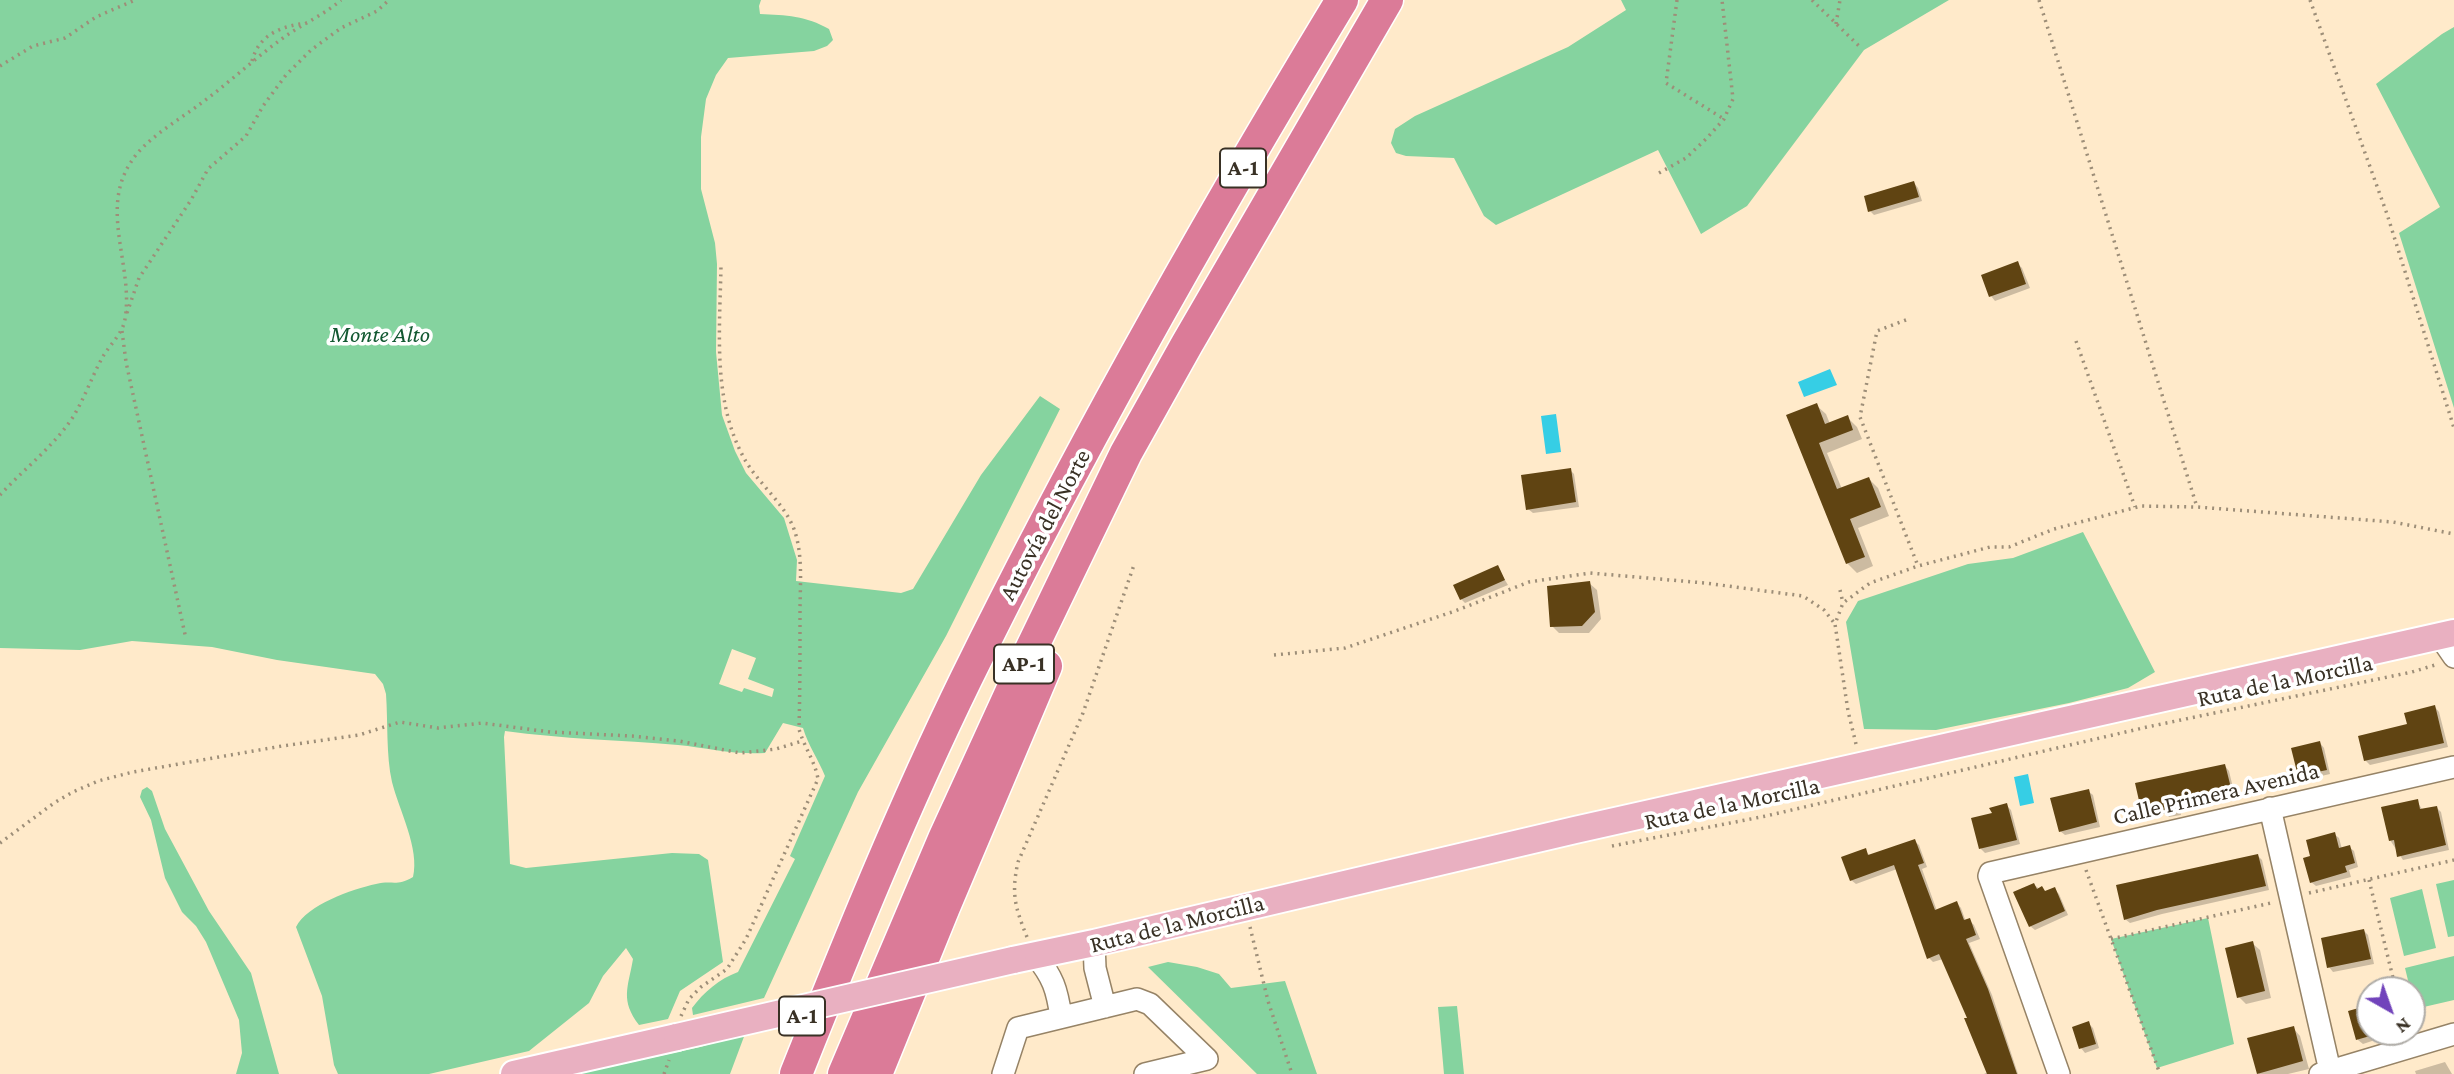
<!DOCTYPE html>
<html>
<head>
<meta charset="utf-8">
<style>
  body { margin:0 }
  #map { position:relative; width:2454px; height:1074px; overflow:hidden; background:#ffeaca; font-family:"Crimson Pro",serif }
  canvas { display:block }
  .north { position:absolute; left:2356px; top:976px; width:70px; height:70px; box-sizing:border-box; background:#fff; border:2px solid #b0ada8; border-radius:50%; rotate:140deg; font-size:19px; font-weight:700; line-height:28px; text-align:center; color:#393125 }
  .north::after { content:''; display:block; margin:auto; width:24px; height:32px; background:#7143bb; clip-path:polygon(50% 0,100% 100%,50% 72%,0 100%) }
</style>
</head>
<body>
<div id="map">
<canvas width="2454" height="1074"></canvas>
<div class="north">N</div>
</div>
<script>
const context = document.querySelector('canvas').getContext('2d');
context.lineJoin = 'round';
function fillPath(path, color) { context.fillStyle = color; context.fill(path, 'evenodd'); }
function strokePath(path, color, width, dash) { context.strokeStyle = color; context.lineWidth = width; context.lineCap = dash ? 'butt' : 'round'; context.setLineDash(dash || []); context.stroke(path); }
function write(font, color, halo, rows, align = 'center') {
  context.font = font + ' "Crimson Pro",serif'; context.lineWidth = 7; context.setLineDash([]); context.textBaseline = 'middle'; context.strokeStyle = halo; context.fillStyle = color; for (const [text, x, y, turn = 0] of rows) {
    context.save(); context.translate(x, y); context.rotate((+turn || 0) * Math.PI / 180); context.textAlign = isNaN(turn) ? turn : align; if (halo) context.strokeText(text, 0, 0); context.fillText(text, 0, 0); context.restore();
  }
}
fillPath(new Path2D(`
  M 0,0 L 761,0 L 759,6 L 760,14 C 786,15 806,16 829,29 L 833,40 L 827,46 L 814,51 L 728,58 L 716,75 L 706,99 L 701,137 L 701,189 L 715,243 L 717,264 L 716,352 L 722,415 L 735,451 L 746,473 L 784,518 L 797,560 L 796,581 L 901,593 L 913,589 L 981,475 L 1040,396 L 1060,409 L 946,636 L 858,792 L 764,998 L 693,1015 L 692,1008 C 704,992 719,979 738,972 L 795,859 L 790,856 L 825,776 C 818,759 808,745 803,728 L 783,723 L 765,753 C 735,755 708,748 678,745 C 620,740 563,739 505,731 L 504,737 L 510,864 L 526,868 L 672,853 L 699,854 L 708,860 L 723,962 L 680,991 L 668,1019 L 639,1025 C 620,1000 628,988 633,959 L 626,948 L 603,976 L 589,1003 L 529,1051 L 429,1074 L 338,1074 L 334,1065 L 322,996 L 296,927 C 307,905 352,889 376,884 C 393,880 396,887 413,877 C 420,849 399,810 392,782 C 386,756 388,721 386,694 L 383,684 L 375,674 L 277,660 L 212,647 L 132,641 L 80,650 L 0,648 ZM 732,649 L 756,658 L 748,679 L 774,689 L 772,697 L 744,688 L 742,692 L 719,684 Z
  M 1621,0 L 1949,0 L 1864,50 L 1747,206 L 1701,234 L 1658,150 L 1496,225 L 1484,216 L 1454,158 L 1406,156 L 1396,153 L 1391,143 L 1395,129 L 1415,116 L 1568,47 L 1626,10 Z
  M 2454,27 L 2454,408 L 2399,233 L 2440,207 L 2376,84 L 2442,34 Z
  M 2083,532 L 2155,672 L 2128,688 L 2069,703 L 1936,730 L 1864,729 L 1846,622 L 1858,601 L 1968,564 L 2013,558 Z
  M 147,787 L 152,791 L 165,829 L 209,911 L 251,973 L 279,1074 L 236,1074 L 242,1053 L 239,1020 L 206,942 L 196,926 L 182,912 L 165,878 L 151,820 L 140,797 L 142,790 Z
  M 2454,880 L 2454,936 L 2448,937 L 2436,884 Z
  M 2422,889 L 2436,948 L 2404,956 L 2390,898 Z
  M 2208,918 L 2234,1044 L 2157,1068 L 2111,939 Z
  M 2454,956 L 2454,1000 L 2415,1009 L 2405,968 Z
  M 1168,962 L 1197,967 L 1219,974 L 1231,988 L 1285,981 L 1317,1074 L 1257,1074 L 1148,967 Z
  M 1457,1006 L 1464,1074 L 1444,1074 L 1438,1007 Z
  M 745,1034 L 730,1074 L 578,1074 L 700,1047 Z`), '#85d39f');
fillPath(new Path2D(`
  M 1830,369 L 1837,385 L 1804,397 L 1798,382 Z
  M 1556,414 L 1561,452 L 1546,454 L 1541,416 Z
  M 2028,774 L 2034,803 L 2020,806 L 2014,777 Z`), '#36cee5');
fillPath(new Path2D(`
  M 1914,183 L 1918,188 L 1922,201 L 1874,215 L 1870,211 Z
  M 2018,264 L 2022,268 L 2030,288 L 1995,301 L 1991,296 Z
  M 1816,405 L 1826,414 L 1830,424 L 1847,417 L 1857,427 L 1862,439 L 1827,453 L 1842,489 L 1869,479 L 1878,488 L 1889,516 L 1858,528 L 1873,566 L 1857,573 L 1847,563 L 1788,416 Z
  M 1570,470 L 1574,474 L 1579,507 L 1533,513 L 1528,509 Z
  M 1497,567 L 1508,585 L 1465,603 L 1461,599 Z
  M 1589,583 L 1597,590 L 1601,619 L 1589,633 L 1559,633 L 1552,626 Z
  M 2435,707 L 2439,712 L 2448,747 L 2370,765 L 2365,760 Z
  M 2320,743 L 2324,748 L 2330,774 L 2304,780 L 2300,776 Z
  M 2225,766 L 2229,771 L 2235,796 L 2180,809 L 2181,815 L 2169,817 L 2165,813 L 2148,817 L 2143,813 Z
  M 2088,791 L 2093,795 L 2100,827 L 2065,835 L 2060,831 Z
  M 2417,801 L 2423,811 L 2436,807 L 2441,812 L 2449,850 L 2403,860 L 2390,840 Z
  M 2006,805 L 2011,810 L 2020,844 L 1985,853 L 1981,849 L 1994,814 Z
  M 2334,834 L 2339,838 L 2342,849 L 2349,847 L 2354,851 L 2358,867 L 2349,870 L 2351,877 L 2316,886 L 2311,882 L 2312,858 Z
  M 1914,841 L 1919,845 L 1927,867 L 1922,869 L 1937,911 L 1957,903 L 1961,908 L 1966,922 L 1969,920 L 1974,925 L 1980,939 L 1969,943 L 1992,995 L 2018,1074 L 1984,1074 L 1988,1072 L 1969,1018 L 1943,959 L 1933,962 L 1929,958 L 1897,869 L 1856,884 L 1851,880 L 1865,850 L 1870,856 Z
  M 2258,856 L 2262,860 L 2269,890 L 2162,914 L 2130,923 L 2125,919 Z
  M 2034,885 L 2046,893 L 2054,889 L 2059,894 L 2068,915 L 2035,930 L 2030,926 Z
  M 2364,931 L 2368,935 L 2374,964 L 2333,972 L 2329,967 Z
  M 2252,943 L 2260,950 L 2271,998 L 2246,1004 L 2239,997 Z
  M 2366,1008 L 2370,1010 L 2370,1032 L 2389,1032 L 2374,1036 L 2375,1040 L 2363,1044 L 2358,1040 L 2350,1012 Z
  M 2088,1023 L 2093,1028 L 2099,1048 L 2085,1053 L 2081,1048 Z
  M 2293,1028 L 2300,1036 L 2309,1069 L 2288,1074 L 2259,1074 L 2258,1073 Z
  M 2445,1062 L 2452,1074 L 2416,1074 L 2415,1071 Z`), '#0003');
fillPath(new Path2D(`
  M 1914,181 L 1919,197 L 1868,212 L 1864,196 Z
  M 2018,261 L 2026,284 L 1989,297 L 1981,275 Z
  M 1817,403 L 1825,424 L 1848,415 L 1853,430 L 1819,443 L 1837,489 L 1869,477 L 1881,507 L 1850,519 L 1865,557 L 1846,564 L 1786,415 Z
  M 1571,468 L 1576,502 L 1526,510 L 1521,475 Z
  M 1498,565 L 1505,580 L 1460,600 L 1453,585 Z
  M 1590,581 L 1595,612 L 1582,626 L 1550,627 L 1547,586 Z
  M 2435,705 L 2444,743 L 2364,761 L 2358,736 L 2407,724 L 2404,713 Z
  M 2320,741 L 2327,770 L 2298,776 L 2291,748 Z
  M 2225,764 L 2232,792 L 2176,805 L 2177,810 L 2162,814 L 2162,809 L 2142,814 L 2135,783 Z
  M 2089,789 L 2097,822 L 2059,832 L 2050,798 Z
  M 2418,799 L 2420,809 L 2437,806 L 2446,845 L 2397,857 L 2394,840 L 2389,841 L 2381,807 Z
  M 2007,803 L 2017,840 L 1979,849 L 1971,818 L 1992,813 L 1989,808 Z
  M 2335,832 L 2339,848 L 2350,845 L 2355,863 L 2345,866 L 2347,872 L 2310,883 L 2303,858 L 2310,856 L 2306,840 Z
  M 1915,839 L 1924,863 L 1918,865 L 1935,910 L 1957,901 L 1964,920 L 1970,918 L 1976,935 L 1966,939 L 1988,989 L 2017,1074 L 1987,1074 L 1964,1018 L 1967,1018 L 1939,954 L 1927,959 L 1894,865 L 1850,881 L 1841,857 L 1866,848 L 1868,855 Z
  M 2258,854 L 2266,886 L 2157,910 L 2124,920 L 2116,885 Z
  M 2034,883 L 2037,889 L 2042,886 L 2045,891 L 2055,887 L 2065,911 L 2029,927 L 2013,892 Z
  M 2364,929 L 2371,959 L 2327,968 L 2321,938 Z
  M 2253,941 L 2265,991 L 2237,998 L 2225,948 Z
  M 2366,1006 L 2367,1009 L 2370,1008 L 2370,1036 L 2356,1040 L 2348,1011 Z
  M 2089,1021 L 2096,1044 L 2079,1049 L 2072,1027 Z
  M 2294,1026 L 2303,1061 L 2257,1074 L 2247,1038 Z`), '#604412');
const minor = new Path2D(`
  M 2435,637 L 2445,644 L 2454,657
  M 2270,808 L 2330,1071
  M 1094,943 L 1095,968 L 1105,1007
  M 1035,955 C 1053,977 1057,989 1061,1017
  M 1003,1074 L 1018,1028 L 1137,999 L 1150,1004 L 1207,1059 L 1145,1074
  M 2059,1074 L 1989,876 L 1990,873 L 2454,767
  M 2320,1074 L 2454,1034`);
const major = new Path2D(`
  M 1013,960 L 1094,943 L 1575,830 L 2454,633
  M 514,1074 L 677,1037`);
const highway = new Path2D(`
  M 796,1074 C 849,941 903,808 966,679 C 1080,447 1208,221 1342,0
  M 844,1074 L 944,839 L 1026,660 L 1126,453 L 1187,344 L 1387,0
  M 876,1074 L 944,907 L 1046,666`);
strokePath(minor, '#968366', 24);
strokePath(major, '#fff', 30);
strokePath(highway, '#fff', 35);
strokePath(new Path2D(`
  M 1677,0 L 1666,83 L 1724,119
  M 1812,0 L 1859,46
  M 2039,0 L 2197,507
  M 2310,0 L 2387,214 L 2454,428
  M 1836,24 L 1840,0
  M 252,61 C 259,34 282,26 307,23
  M 0,66 L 33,46 L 65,38 L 96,17 L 135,0
  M 1659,173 L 1686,158 L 1707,138 L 1724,119 L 1733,99 L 1722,0
  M 127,313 L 139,278 L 191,200 L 208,169 L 246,136 L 263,106 L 286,75 L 311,50 L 341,28 L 377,11 L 389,0
  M 1906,320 L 1877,331 L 1860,417 L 1918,566
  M 122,331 L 126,362 L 186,639
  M 2076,341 L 2135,507
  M 0,495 C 24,469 54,446 73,417 C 84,399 91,379 101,360 C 108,346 123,334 125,319 C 134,267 99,210 131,162 C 145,139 179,120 200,104 C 229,83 255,58 283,38 C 302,24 324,15 341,0
  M 1840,590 L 1843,603
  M 1274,655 L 1345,648 L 1455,611 L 1529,582 L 1590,573 L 1705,583 L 1803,596 L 1824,610 L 1835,624
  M 1856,744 L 1848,711 L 1835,624 L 1843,603 L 1870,583 L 1918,566 L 1990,547 L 2009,547 L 2054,529 L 2141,506 L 2197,507 L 2393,522 L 2454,534
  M 0,843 L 54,803 L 73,792 L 98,781 L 133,772 L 282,746 L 359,735 L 400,722 L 438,728 L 482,723 L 550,732 L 632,736 L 679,741 L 740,753 L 776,749 L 802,741
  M 1612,846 L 1766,816 L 2147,727 L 2412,672 L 2435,665
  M 2086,870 L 2160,1074
  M 2369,880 L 2396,990
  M 2309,893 L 2454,860
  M 1250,927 L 1268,1001 L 1292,1074
  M 1027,937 C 1015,907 1011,894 1018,862 L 1083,713 L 1134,565
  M 2111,939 L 2271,903
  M 681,1016 L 689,999 L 701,987 L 727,969 L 746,939 L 818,779 C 815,761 804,747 799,729 C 800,690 800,651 800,612 C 800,586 803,557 795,532 C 786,504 758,484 744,458 C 712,400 720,329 721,265
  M 664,1074 L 669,1060`), '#9d8e78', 3.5, [2, 5]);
strokePath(minor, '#fff', 21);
strokePath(major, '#e9b0c1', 26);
strokePath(highway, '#db7b98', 32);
const majorBridge = new Path2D(`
  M 677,1037 L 1013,960`);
strokePath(majorBridge, '#fff', 30, []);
strokePath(majorBridge, '#e9b0c1', 26);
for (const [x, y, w] of [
  [1243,168,46],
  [1024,664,60],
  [802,1016,46]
]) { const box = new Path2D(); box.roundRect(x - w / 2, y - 19.5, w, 39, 5); context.fillStyle = '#fff'; context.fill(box); strokePath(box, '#393125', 2); }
write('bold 23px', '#393125', null, [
  ["A-1",1243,168],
  ["AP-1",1024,664],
  ["A-1",802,1016]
]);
write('italic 24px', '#125831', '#fff', [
  ["Monte Alto",380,335]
]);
write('24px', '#393125', '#fff', [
  ["Autovía del Norte",1045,525,-62],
  ["Ruta de la Morcilla",2285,681,-12],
  ["Calle Primera Avenida",2216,794,-13],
  ["Ruta de la Morcilla",1732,804,-12],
  ["Ruta de la Morcilla",1177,924,-14]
]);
</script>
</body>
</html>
